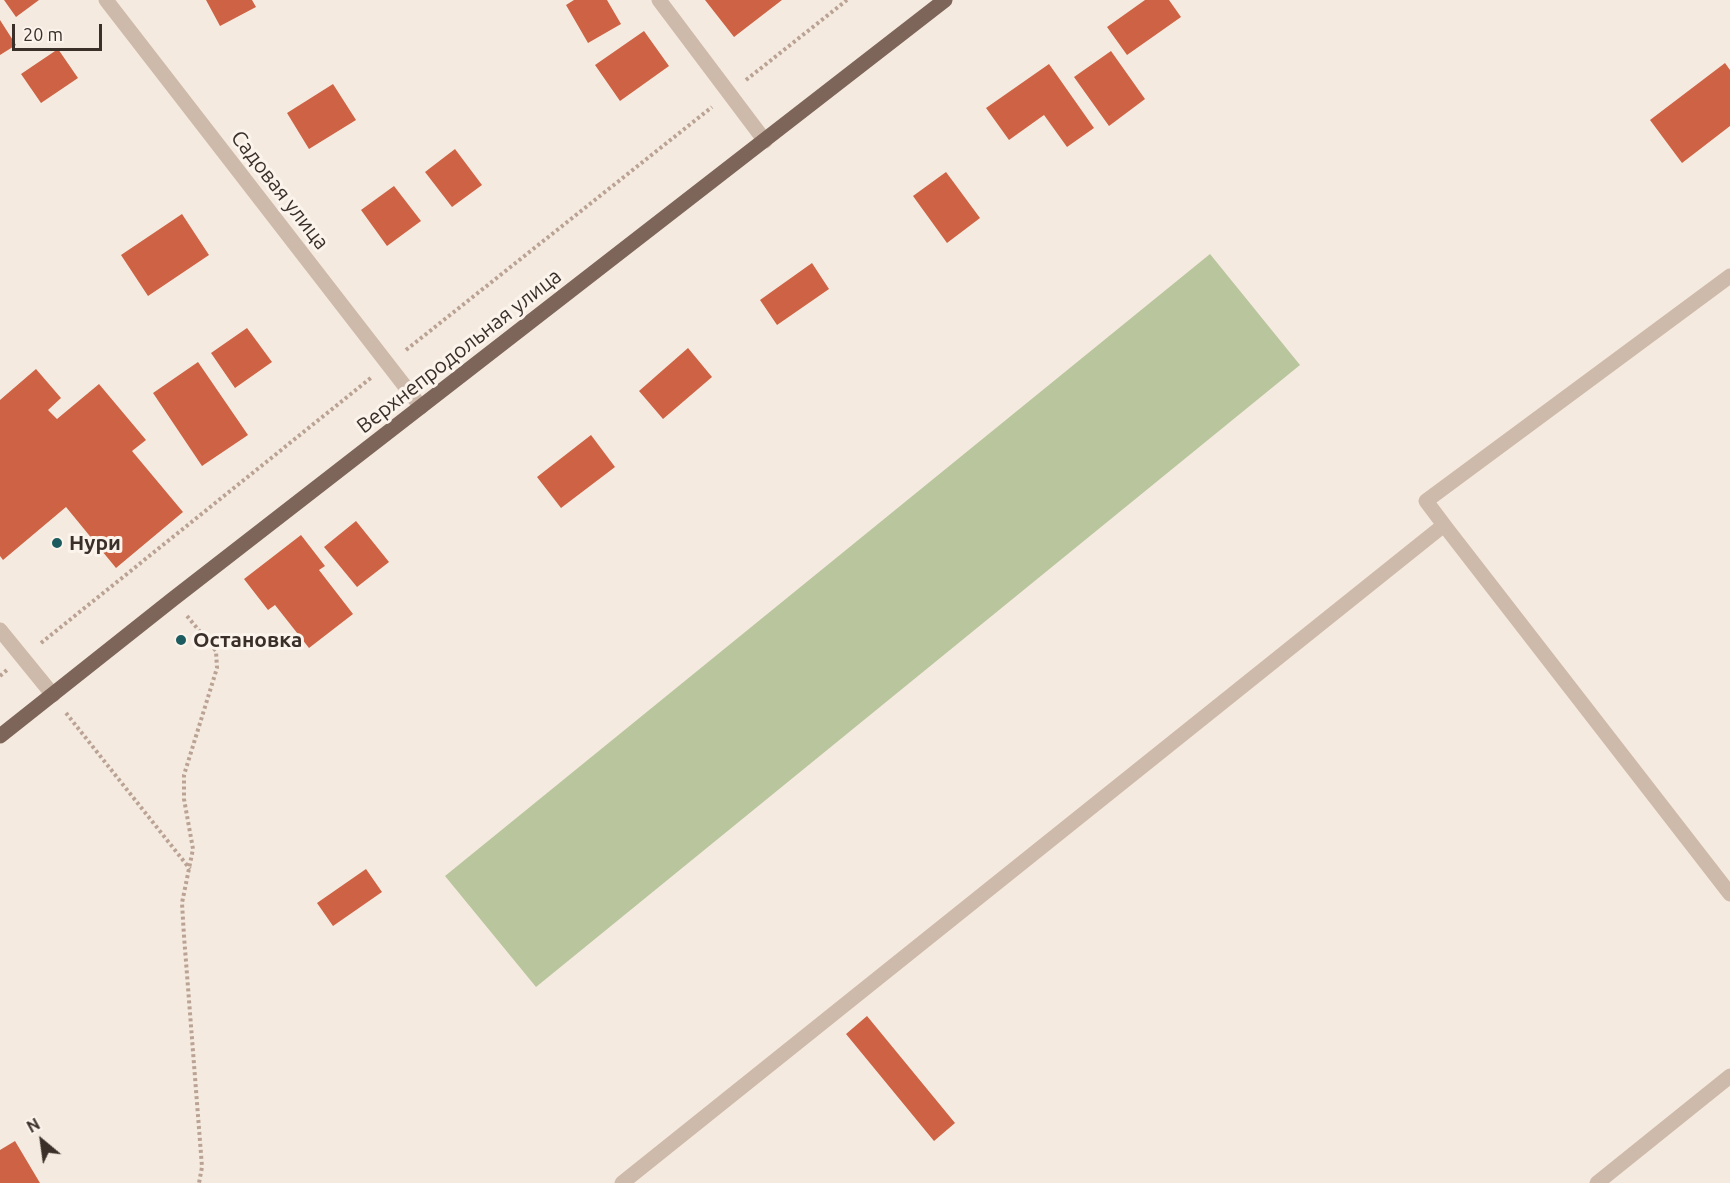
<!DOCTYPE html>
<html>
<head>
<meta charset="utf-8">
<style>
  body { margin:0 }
  #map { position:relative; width:1730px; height:1183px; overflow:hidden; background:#f5eadf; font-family:Ubuntu,sans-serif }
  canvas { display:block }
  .north { position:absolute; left:12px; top:1111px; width:60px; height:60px; -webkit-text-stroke:4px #fbf4ec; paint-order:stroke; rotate:331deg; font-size:16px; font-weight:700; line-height:24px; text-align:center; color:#3b2f2a }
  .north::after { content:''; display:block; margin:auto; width:21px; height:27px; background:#3b2f2a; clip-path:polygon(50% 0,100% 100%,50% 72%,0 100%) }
  .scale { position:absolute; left:12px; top:24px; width:90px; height:27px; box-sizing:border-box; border:3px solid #3b2f2a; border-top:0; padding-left:8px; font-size:18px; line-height:21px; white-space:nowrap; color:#3b2f2a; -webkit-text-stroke:4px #fbf4ec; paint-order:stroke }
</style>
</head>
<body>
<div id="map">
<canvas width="1730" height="1183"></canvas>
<div class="north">N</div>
<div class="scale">20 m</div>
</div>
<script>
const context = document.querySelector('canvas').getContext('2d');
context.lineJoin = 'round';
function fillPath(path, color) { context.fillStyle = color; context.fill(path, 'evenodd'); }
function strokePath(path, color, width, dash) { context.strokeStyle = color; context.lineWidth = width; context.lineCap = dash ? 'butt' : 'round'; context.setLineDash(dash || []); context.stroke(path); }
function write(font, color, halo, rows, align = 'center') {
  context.font = font + ' Ubuntu,sans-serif'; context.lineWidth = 6; context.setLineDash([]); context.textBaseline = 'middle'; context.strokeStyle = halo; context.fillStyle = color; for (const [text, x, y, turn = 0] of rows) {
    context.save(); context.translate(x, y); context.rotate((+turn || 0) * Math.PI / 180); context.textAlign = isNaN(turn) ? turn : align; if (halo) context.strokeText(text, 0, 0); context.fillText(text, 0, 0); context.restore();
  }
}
fillPath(new Path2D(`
  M 1210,254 L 1300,365 L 536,987 L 445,876 Z`), '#b8c59d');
fillPath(new Path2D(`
  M 4,0 L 39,0 L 16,17 Z
  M 206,0 L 252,0 L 256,7 L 220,26 Z
  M 574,0 L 607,0 L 621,24 L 588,43 L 566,5 Z
  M 705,0 L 782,0 L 734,37 Z
  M 1145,0 L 1169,0 L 1181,17 L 1127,55 L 1107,27 Z
  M 0,20 L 16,45 L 0,55 Z
  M 644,31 L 669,66 L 620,101 L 595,65 Z
  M 58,49 L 78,78 L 41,103 L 21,74 Z
  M 1111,51 L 1145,99 L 1109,126 L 1074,77 Z
  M 1725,63 L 1730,70 L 1730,126 L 1682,163 L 1650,120 Z
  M 1049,64 L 1094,128 L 1067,147 L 1044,115 L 1009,140 L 986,108 Z
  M 333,84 L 356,120 L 309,149 L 287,113 Z
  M 455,149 L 482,185 L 452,207 L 425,172 Z
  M 946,172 L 980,218 L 947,243 L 913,196 Z
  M 394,186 L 421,221 L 387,246 L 361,210 Z
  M 182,214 L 209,255 L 148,296 L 121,255 Z
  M 812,263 L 829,289 L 777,325 L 760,300 Z
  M 247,328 L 272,362 L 235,388 L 211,353 Z
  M 688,348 L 712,377 L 663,419 L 639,391 Z
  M 198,362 L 248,435 L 202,466 L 153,393 Z
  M 36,369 L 61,398 L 48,410 L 57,419 L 99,384 L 146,440 L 132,451 L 183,512 L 116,568 L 66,507 L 3,560 L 0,556 L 0,400 Z
  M 591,435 L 615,467 L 561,508 L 537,477 Z
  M 356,521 L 389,562 L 357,587 L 324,547 Z
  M 301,535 L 325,566 L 319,570 L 353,614 L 309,648 L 275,605 L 268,610 L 244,579 Z
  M 366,869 L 382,892 L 333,926 L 317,903 Z
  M 867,1016 L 955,1123 L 934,1141 L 846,1034 Z
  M 15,1141 L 40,1183 L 0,1183 L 0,1150 Z`), '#cd6344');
strokePath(new Path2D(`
  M 746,80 L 847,0
  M 406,350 L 712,107
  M 187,616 L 216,651 L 217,668 L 184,775 L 184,799 L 193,849 L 182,903 L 184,936 L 202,1167 L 199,1183
  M 41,643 L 372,377
  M 0,676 L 7,670
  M 66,713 L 190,869`), '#baa394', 4, [3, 3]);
strokePath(new Path2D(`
  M 106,0 L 421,407
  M 659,0 L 765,141
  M 1444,525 L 1730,894
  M 0,630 L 53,695
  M 622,1183 L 1444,525 L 1426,501 L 1730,276
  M 1597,1183 L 1730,1076`), '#cebaaa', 15);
strokePath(new Path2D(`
  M 0,736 L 173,599 L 945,0`), '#7e655a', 15);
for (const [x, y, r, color] of [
  [57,543,6,"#1c5c60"],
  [181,640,6,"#1c5c60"]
]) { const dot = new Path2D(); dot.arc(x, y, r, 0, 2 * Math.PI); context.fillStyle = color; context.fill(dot); strokePath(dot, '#fbf4ec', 2); }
write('21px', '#3b2f2a', '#fbf4ec', [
  ["Садовая улица",280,190,52],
  ["Верхнепродольная улица",459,351,-38]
]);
write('bold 21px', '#3b2f2a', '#fbf4ec', [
  ["Нури",69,543],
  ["Остановка",193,640]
], 'left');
</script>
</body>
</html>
